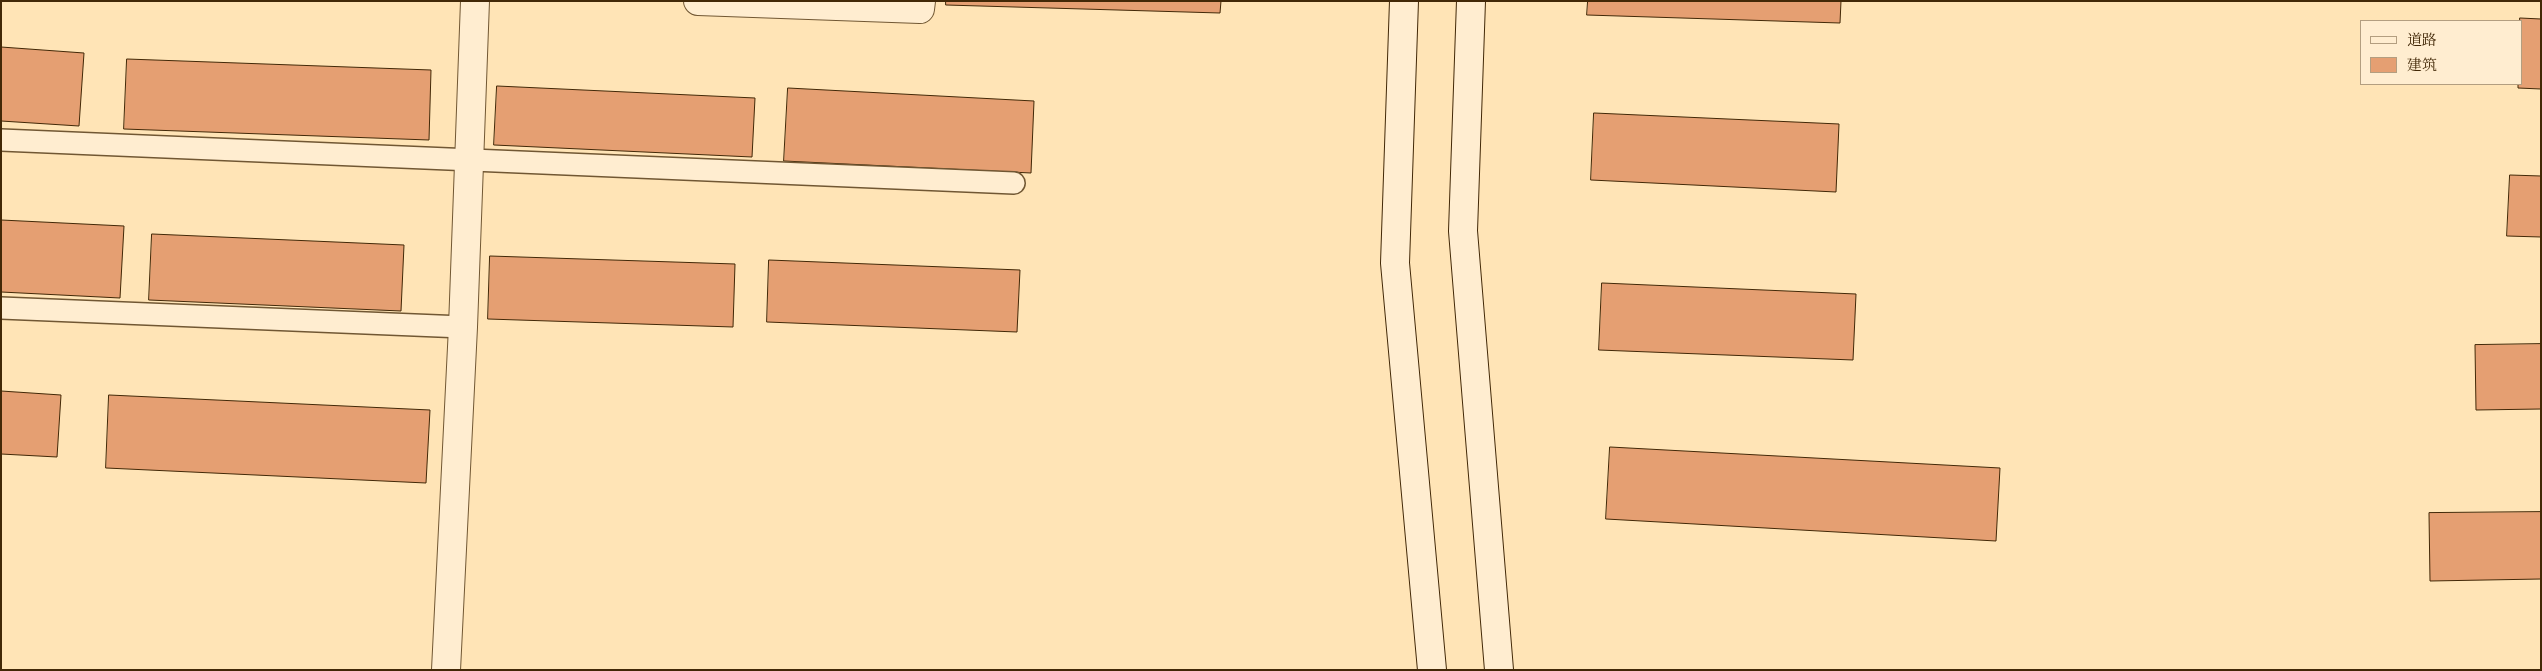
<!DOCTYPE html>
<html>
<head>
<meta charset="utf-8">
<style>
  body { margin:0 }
  #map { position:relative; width:2542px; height:671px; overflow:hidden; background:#ffe4b6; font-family:"Old Standard TT","Noto Serif SC",serif }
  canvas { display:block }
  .frame { position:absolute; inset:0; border:2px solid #422807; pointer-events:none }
  .legend { position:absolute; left:2360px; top:20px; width:162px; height:65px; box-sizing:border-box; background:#ffedd0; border:1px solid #b39e80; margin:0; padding:6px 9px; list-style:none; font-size:15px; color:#422807 }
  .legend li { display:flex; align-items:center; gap:10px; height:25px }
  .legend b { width:25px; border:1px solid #b39e80 }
</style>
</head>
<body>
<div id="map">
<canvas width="2542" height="671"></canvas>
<div class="frame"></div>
<ul class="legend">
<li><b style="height:6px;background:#ffedd0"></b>道路</li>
<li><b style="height:14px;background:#e59f72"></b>建筑</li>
</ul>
</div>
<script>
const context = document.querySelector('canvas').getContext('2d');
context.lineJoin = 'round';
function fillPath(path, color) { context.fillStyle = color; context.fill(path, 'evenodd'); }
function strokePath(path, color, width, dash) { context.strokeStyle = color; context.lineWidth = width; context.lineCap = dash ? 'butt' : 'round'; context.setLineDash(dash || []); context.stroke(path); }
const building = new Path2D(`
  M 946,1 L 1221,1 L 1220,13 L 946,5 Z
  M 1588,1 L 1841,1 L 1840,23 L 1587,15 Z
  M 2520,18 L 2541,19 L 2541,89 L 2518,88 L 2518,84 L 2521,84 Z
  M 1,47 L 84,53 L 79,126 L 1,121 Z
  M 127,59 L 431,70 L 429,140 L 124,129 Z
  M 497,86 L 755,98 L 752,157 L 494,145 Z
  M 788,88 L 1034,101 L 1031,173 L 784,161 Z
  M 1594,113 L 1839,124 L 1836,192 L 1591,180 Z
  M 2510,175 L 2541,176 L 2541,237 L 2507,236 Z
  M 1,220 L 124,226 L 120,298 L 1,292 Z
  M 152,234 L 404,245 L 401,311 L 149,300 Z
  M 490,256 L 735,264 L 733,327 L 488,319 Z
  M 769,260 L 1020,270 L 1017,332 L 767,322 Z
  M 1602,283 L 1856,294 L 1853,360 L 1599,350 Z
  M 2541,344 L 2541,409 L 2476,410 L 2475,345 Z
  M 1,391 L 61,395 L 57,457 L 1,454 Z
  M 109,395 L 430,410 L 426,483 L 106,468 Z
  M 1610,447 L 2000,468 L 1996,541 L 1606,519 Z
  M 2541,512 L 2541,579 L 2430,581 L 2429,513 Z`);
fillPath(building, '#e59f72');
strokePath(building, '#422807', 1);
const lane = new Path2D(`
  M 1,140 L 1014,183
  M 1,308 L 463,327`);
const street = new Path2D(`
  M 698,1 L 920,9 L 921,1
  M 446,670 L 463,327 L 475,1`);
const secondary = new Path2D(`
  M 1404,1 L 1395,263 L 1432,670
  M 1471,1 L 1463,231 L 1499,670`);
strokePath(lane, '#715733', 24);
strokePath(street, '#715733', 30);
strokePath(secondary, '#422807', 30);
strokePath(lane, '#ffedd0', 21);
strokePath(street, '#ffedd0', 28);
strokePath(secondary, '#ffedd0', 28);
</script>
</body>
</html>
